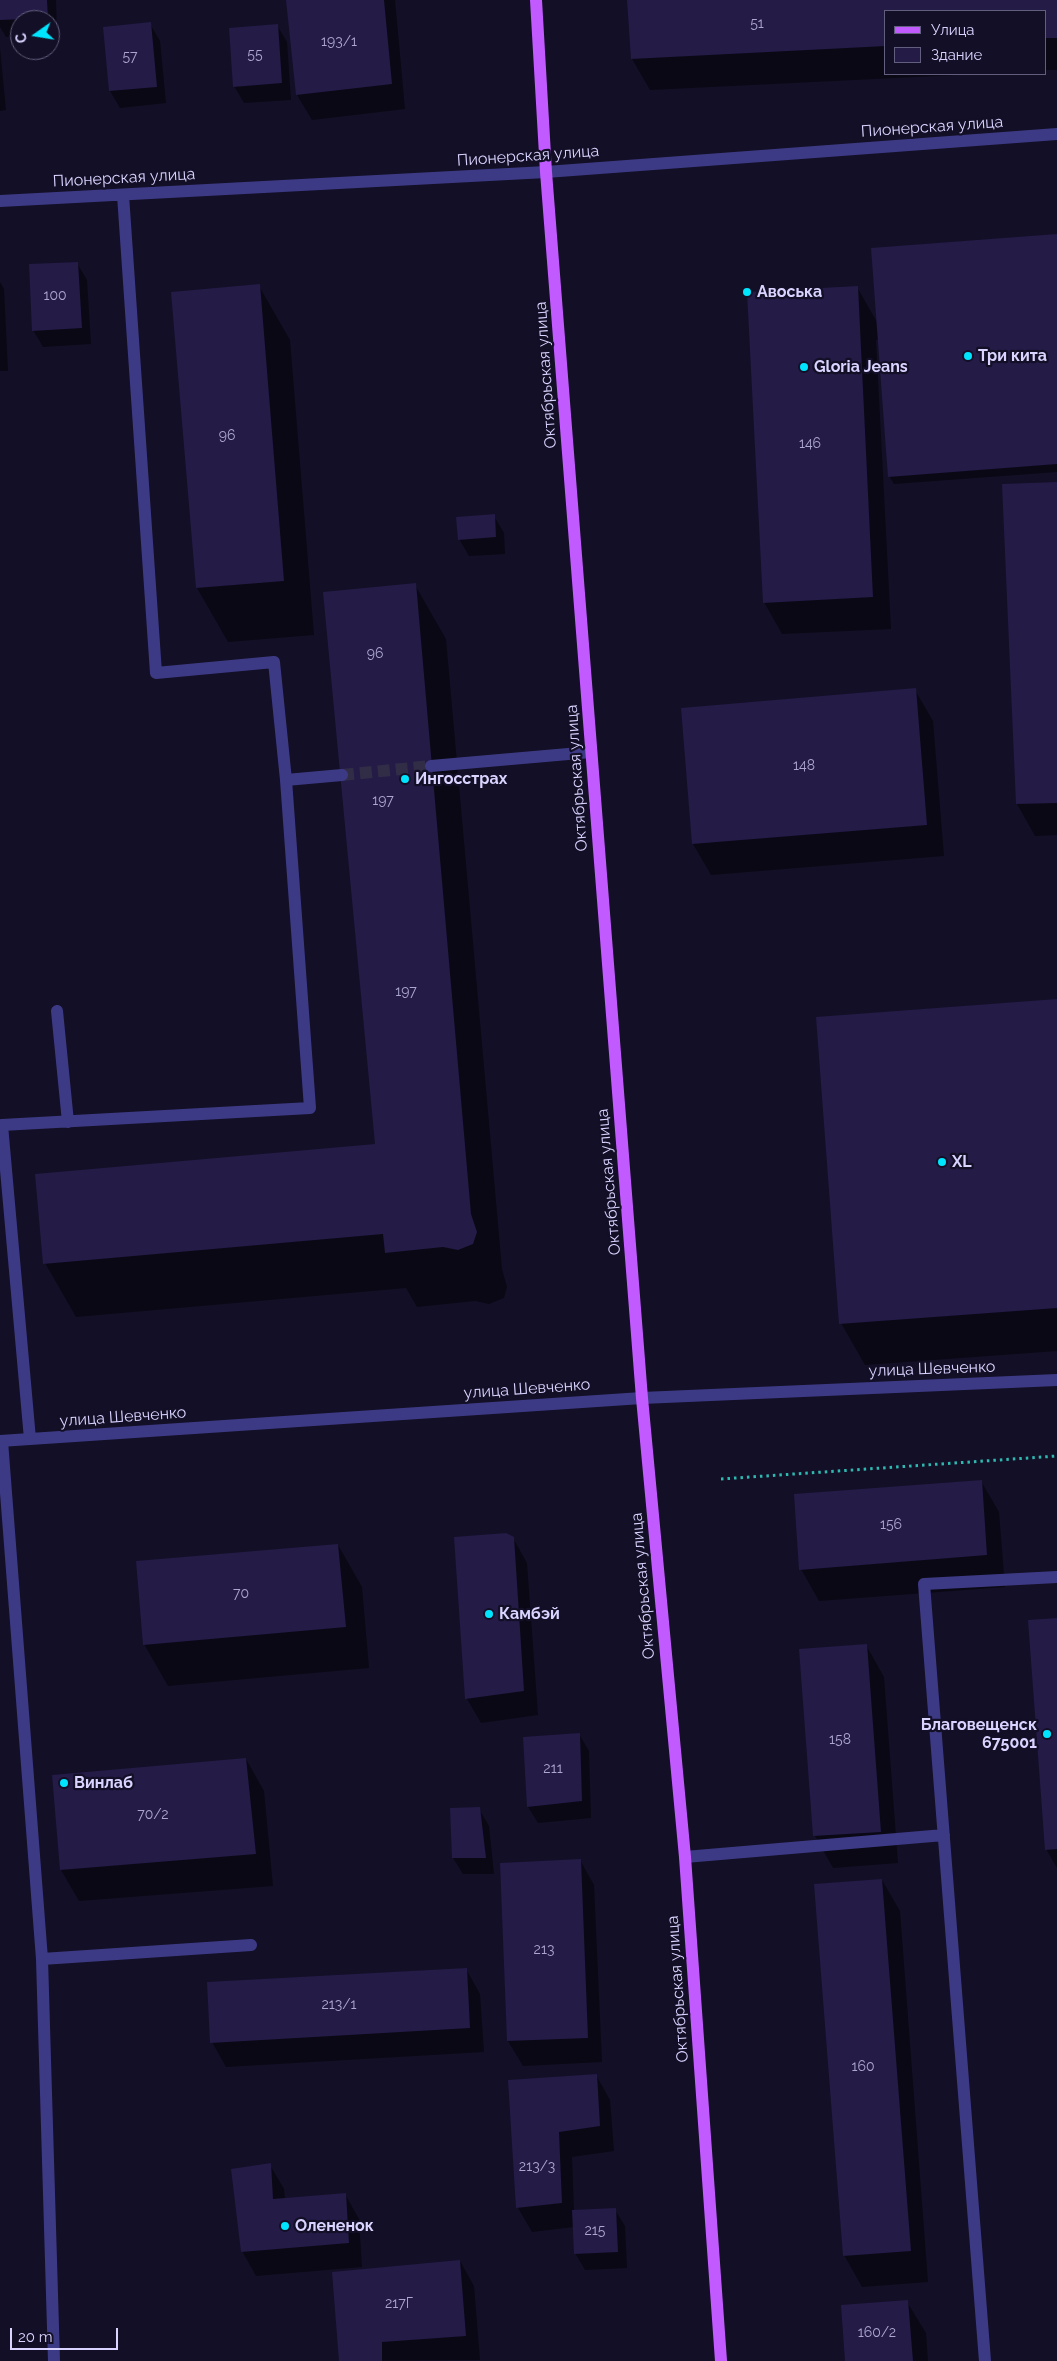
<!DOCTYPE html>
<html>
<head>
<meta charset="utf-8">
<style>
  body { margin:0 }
  #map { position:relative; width:1057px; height:2361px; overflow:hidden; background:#130f26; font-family:Raleway,sans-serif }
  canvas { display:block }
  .legend { position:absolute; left:884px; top:10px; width:162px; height:65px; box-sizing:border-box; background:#130f26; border:1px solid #625e7d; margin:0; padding:6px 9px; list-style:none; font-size:15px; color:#d9d4ff }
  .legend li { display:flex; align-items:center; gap:10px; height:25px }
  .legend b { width:25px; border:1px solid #625e7d }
  .north { position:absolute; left:10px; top:10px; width:50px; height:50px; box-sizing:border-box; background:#130f26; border:1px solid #625e7d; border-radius:50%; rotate:257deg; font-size:14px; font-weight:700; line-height:20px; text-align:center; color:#d9d4ff }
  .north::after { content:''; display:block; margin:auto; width:18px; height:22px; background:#00e5ff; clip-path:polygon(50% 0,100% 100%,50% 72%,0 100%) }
  .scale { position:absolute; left:10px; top:2328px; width:108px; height:22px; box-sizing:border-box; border:2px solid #d9d4ff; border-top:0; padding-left:6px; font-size:15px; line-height:18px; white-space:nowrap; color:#d9d4ff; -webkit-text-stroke:4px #130f26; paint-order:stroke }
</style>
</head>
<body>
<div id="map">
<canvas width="1057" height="2361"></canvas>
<ul class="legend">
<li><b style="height:6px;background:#c25bff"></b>Улица</li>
<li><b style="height:14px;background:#241b47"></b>Здание</li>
</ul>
<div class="north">С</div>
<div class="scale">20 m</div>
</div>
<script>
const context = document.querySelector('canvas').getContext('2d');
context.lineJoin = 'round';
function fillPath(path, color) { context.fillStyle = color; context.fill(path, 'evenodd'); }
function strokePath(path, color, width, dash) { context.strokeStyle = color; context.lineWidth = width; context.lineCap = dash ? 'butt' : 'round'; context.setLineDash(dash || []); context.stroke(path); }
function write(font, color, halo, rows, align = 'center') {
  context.font = font + ' Raleway,sans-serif'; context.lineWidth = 4.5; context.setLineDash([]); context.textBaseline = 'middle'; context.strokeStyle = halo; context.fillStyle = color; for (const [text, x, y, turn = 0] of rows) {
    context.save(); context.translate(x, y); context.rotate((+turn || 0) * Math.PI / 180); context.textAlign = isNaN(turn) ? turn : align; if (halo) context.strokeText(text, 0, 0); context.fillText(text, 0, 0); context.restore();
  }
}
fillPath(new Path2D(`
  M 0,0 L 56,0 L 57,35 L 50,35 L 50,20 L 20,20 L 20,36 L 6,37 L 0,27 Z
  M 287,0 L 395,0 L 405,109 L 312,120 L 297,95 Z
  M 628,0 L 1057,0 L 1057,70 L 1046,70 L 1046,11 L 886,11 L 886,74 L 977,74 L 650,90 L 632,59 Z
  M 150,24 L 160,41 L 166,103 L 120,108 L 110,91 Z
  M 277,25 L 287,42 L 291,100 L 244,103 L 234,86 Z
  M 0,48 L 6,110 L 0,111 Z
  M 1057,235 L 1057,472 L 894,484 L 889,476 L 879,340 L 876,340 L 891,629 L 782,634 L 764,602 L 857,287 L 877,322 Z
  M 77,263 L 87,280 L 91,344 L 43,347 L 33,330 Z
  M 0,282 L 4,289 L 8,371 L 0,371 Z
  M 259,286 L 290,340 L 314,635 L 228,642 L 197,588 L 172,293 Z
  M 1057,483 L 1057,835 L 1035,836 L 1017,804 L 1003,485 Z
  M 494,516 L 504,533 L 505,554 L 469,556 L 459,539 Z
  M 415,585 L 446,639 L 502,1269 L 507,1287 L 504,1298 L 489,1304 L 475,1301 L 417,1307 L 406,1288 L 76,1317 L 45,1263 L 376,1145 Z
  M 915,690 L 933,721 L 944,856 L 711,875 L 693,844 Z
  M 1057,1000 L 1057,1351 L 865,1365 L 841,1323 Z
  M 981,1481 L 999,1512 L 1005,1587 L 819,1601 L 801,1569 Z
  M 513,1538 L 527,1563 L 538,1715 L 481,1723 L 467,1699 Z
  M 338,1545 L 362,1587 L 369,1668 L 168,1686 L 144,1644 Z
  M 1057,1619 L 1057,1868 L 1046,1849 Z
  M 866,1645 L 884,1677 L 898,1863 L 833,1868 L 815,1836 L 800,1650 Z
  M 579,1734 L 589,1751 L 591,1818 L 538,1823 L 528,1807 Z
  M 246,1759 L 264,1791 L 273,1886 L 79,1901 L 61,1870 Z
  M 479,1809 L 489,1826 L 494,1874 L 463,1874 L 453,1858 Z
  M 580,1860 L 594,1885 L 602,2062 L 523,2066 L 508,2041 L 501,1864 Z
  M 882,1880 L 900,1911 L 928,2282 L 862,2287 L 844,2255 Z
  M 466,1969 L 480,1994 L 484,2052 L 226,2067 L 212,2042 Z
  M 596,2075 L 610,2100 L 614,2151 L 572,2157 L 574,2211 L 615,2210 L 625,2226 L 627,2268 L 585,2270 L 575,2253 L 574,2227 L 532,2232 L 518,2208 L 509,2081 Z
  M 270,2165 L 284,2189 L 285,2199 L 345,2194 L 359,2219 L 362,2267 L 256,2276 L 242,2251 Z
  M 460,2261 L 474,2286 L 480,2360 L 340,2361 Z
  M 907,2302 L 926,2333 L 928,2361 L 846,2361 Z`), '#0007');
fillPath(new Path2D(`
  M 0,0 L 47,0 L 48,18 L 0,20 Z
  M 286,0 L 384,0 L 392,84 L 296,95 Z
  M 627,0 L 1057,0 L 1057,38 L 1046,38 L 1046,11 L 886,11 L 886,46 L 631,59 Z
  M 151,22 L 157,87 L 109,91 L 103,27 Z
  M 278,24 L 282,83 L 233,87 L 229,28 Z
  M 1057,234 L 1057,464 L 888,477 L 871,248 Z
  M 78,262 L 82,328 L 32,331 L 29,264 Z
  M 260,284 L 284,581 L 196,588 L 171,292 Z
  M 858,286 L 873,597 L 763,603 L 747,292 Z
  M 1057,482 L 1057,803 L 1016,804 L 1002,484 Z
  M 495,514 L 496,537 L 458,540 L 456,517 Z
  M 416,583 L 471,1214 L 477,1232 L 473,1244 L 458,1250 L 443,1247 L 385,1253 L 383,1234 L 43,1264 L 35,1174 L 375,1144 L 323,592 Z
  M 916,688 L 927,825 L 692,844 L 681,708 Z
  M 1057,999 L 1057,1308 L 839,1324 L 816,1017 Z
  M 982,1480 L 987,1555 L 799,1570 L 794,1494 Z
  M 506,1533 L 514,1537 L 524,1691 L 465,1699 L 454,1537 Z
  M 338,1544 L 346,1627 L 143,1645 L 136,1561 Z
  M 1057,1618 L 1057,1849 L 1045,1850 L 1028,1620 Z
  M 867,1644 L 881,1832 L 813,1836 L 799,1649 Z
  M 580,1733 L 582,1801 L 527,1807 L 523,1737 Z
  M 246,1758 L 256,1854 L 60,1870 L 52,1775 Z
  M 480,1807 L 486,1858 L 452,1858 L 450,1808 Z
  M 581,1859 L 588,2038 L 507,2041 L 500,1863 Z
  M 882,1879 L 911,2251 L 843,2256 L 814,1884 Z
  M 467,1968 L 470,2028 L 210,2043 L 207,1982 Z
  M 597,2074 L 600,2126 L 559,2132 L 562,2203 L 516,2208 L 508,2080 Z
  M 271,2163 L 273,2199 L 346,2193 L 349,2243 L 241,2252 L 231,2169 Z
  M 616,2208 L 618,2252 L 574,2254 L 572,2210 Z
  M 460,2260 L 466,2336 L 382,2342 L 382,2361 L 339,2361 L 332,2272 Z
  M 908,2300 L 913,2361 L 845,2361 L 841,2305 Z`), '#241b47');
strokePath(new Path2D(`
  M 342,775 L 431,766`), '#312d47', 12, [12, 6]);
strokePath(new Path2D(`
  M 721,1479 L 1057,1456`), '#2fb8b0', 3, [2.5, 4]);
strokePath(new Path2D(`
  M 0,201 L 546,172 L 1057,134
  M 431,766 L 591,752
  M 286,780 L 342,775
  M 57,1011 L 68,1122
  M 30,1439 L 2,1125 L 310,1108 L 286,780 L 274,662 L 156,673 L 123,195
  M 0,1441 L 642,1398 L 1057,1380
  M 2,1441 L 42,1959 L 54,2361
  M 685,1857 L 944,1835
  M 42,1959 L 251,1945
  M 985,2361 L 924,1584 L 1057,1577`), '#3d3a85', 12);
strokePath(new Path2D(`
  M 536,0 L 546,172 L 642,1398 L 685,1857 L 721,2361`), '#c25bff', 12);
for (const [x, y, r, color] of [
  [747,292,5,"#00e5ff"],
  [968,356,5,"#00e5ff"],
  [804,367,5,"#00e5ff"],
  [405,779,5,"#00e5ff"],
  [942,1162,5,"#00e5ff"],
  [489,1614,5,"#00e5ff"],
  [1047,1734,5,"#00e5ff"],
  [64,1783,5,"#00e5ff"],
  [285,2226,5,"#00e5ff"]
]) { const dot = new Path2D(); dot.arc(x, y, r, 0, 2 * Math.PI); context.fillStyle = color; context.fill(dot); strokePath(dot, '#130f26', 2); }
write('14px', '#aca6d1', null, [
  ["51",757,24],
  ["193/1",339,42],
  ["55",255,55],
  ["57",130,57],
  ["100",55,296],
  ["96",227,436],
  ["146",810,444],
  ["96",375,654],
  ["148",804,766],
  ["197",383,801],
  ["197",406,992],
  ["156",891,1525],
  ["70",241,1594],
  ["158",840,1740],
  ["211",553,1769],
  ["70/2",153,1815],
  ["213",544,1950],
  ["213/1",339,2005],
  ["160",863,2067],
  ["213/3",537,2167],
  ["215",595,2231],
  ["217Г",399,2304],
  ["160/2",877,2333]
]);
write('16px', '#d9d4ff', '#130f26', [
  ["Пионерская улица",932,127,-4],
  ["Пионерская улица",528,156,-4],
  ["Пионерская улица",124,178,-3],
  ["Октябрьская улица",546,375,-94],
  ["Октябрьская улица",577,778,-94],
  ["Октябрьская улица",609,1182,-95],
  ["улица Шевченко",932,1369,-2],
  ["улица Шевченко",527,1389,-4],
  ["улица Шевченко",123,1417,-4],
  ["Октябрьская улица",643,1586,-95],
  ["Октябрьская улица",678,1989,-94]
]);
write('bold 16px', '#d9d4ff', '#130f26', [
  ["Авоська",757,292],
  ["Три кита",978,356],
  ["Gloria Jeans",814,367],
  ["Ингосстрах",415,779],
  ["XL",952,1162],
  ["Камбэй",499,1614],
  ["Благовещенск",1037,1725,"right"],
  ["675001",1037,1743,"right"],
  ["Винлаб",74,1783],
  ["Олененок",295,2226]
], 'left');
</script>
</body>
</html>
